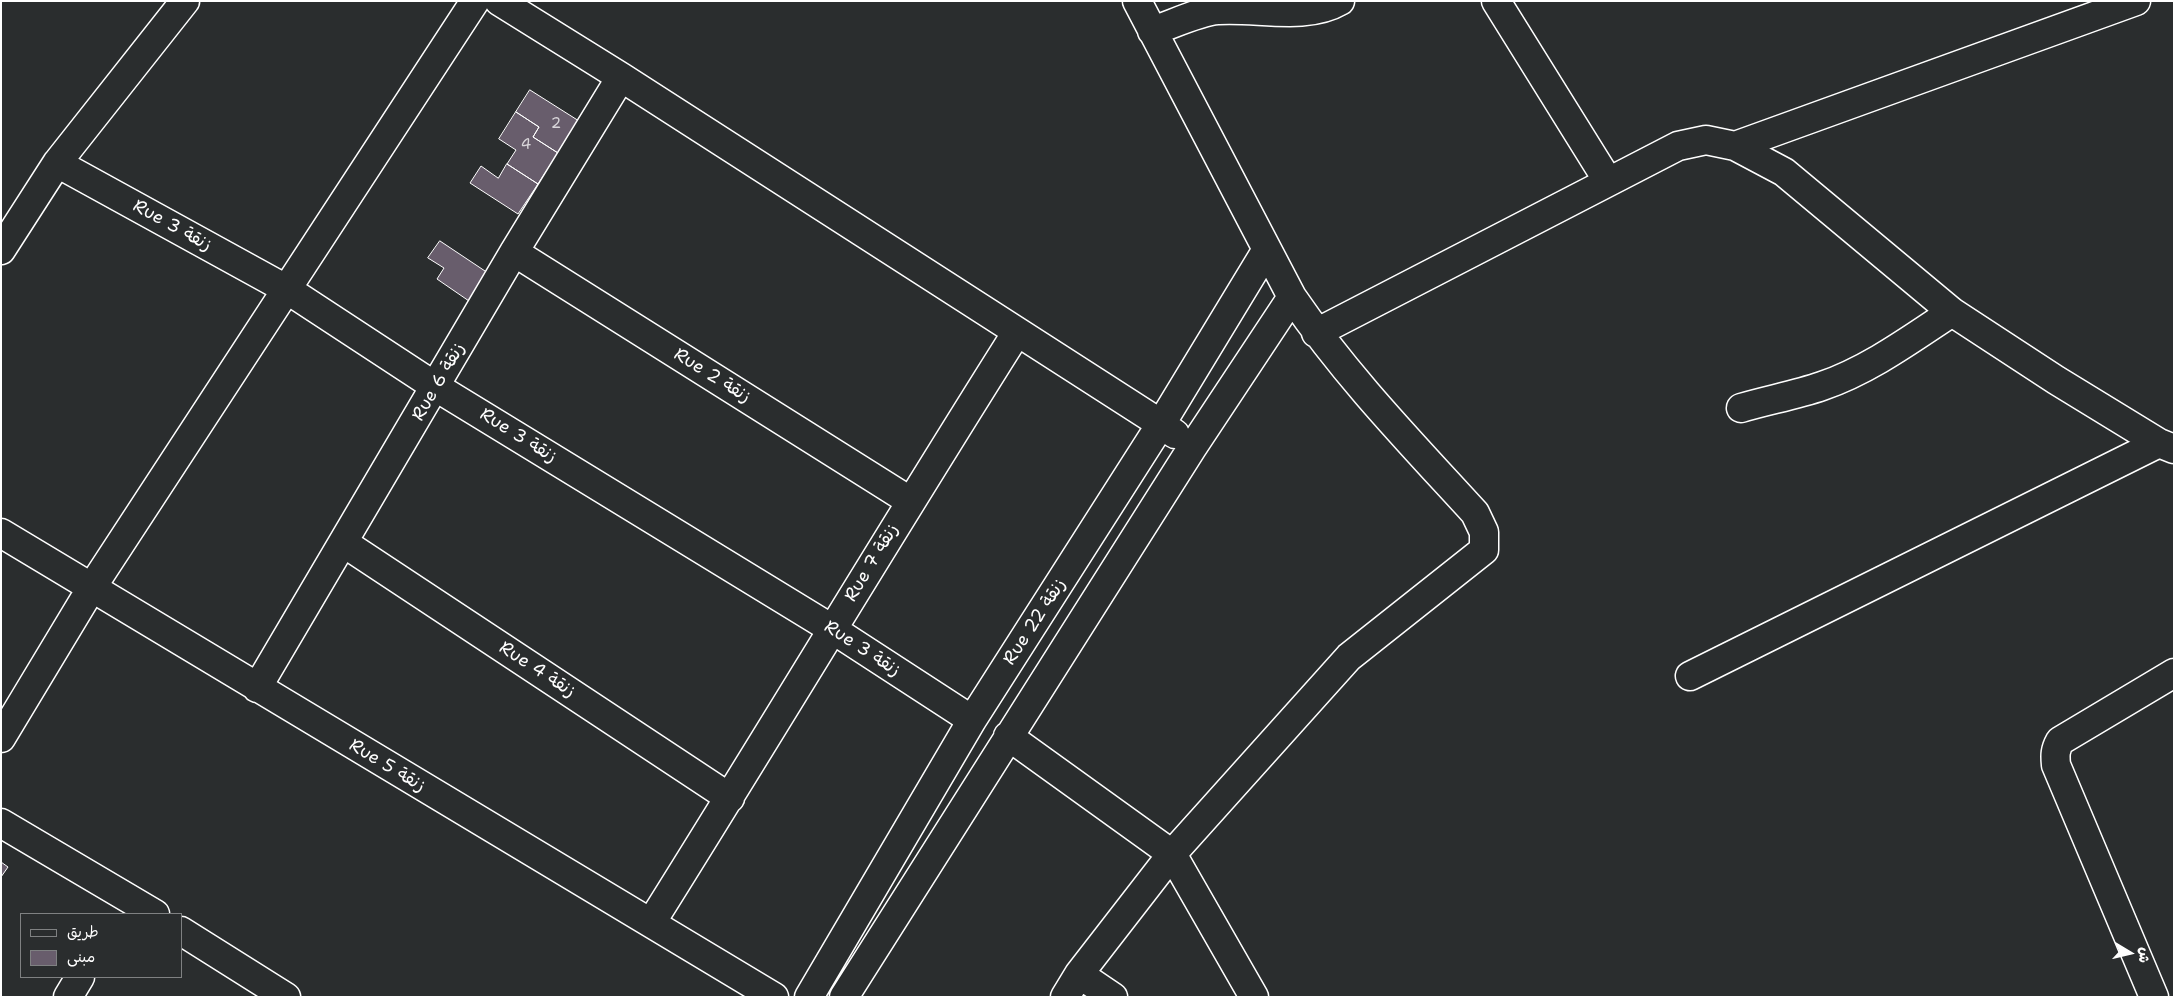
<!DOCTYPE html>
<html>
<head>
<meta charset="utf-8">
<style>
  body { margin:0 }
  #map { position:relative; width:2175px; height:998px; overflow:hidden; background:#2a2d2e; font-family:"Shantell Sans","Playpen Sans Arabic",sans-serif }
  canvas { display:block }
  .frame { position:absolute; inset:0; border:2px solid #fff; pointer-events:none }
  .legend { position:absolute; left:20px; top:913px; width:162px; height:65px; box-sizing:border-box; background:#2a2d2e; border:1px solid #7f8182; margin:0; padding:6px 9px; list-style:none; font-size:15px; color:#fff }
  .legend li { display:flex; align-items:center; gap:10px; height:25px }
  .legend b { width:25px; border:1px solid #7f8182 }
  .north { position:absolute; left:2105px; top:928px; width:50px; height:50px; -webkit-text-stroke:4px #2a2d2e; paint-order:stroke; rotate:99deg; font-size:14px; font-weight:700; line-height:20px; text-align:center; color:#fff }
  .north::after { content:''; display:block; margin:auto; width:18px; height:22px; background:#fff; clip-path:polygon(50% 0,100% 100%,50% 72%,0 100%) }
</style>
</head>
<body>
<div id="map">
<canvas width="2175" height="998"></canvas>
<div class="frame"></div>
<ul class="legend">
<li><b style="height:6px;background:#2a2d2e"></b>طريق</li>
<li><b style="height:14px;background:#685d6c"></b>مبنى</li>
</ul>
<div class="north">ش</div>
</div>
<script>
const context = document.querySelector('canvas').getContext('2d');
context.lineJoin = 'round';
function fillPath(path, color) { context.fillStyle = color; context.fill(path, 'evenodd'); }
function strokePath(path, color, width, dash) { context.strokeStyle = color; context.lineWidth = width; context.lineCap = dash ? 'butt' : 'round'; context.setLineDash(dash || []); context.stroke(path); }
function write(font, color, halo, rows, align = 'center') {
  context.font = font + ' "Shantell Sans","Playpen Sans Arabic",sans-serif'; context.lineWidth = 4; context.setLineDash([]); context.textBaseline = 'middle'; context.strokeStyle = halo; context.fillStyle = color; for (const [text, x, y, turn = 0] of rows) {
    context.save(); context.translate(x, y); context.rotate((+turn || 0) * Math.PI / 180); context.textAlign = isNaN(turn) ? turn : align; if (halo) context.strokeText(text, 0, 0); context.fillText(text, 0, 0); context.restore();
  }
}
const building = new Path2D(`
  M 530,90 L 579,121 L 558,153 L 533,137 L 539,127 L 516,112 Z
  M 516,112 L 539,127 L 533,137 L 558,153 L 538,184 L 507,164 L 516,150 L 499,139 Z
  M 507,164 L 538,184 L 518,214 L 470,183 L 481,166 L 498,178 Z
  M 440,241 L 488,273 L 469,301 L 437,279 L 444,268 L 428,258 Z
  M 1,862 L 8,867 L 1,877 Z`);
fillPath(building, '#685d6c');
strokePath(building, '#fff', 1);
const minor = new Path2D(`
  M 499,1 L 621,77 L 1161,424 L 1175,434
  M 1496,1 L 1608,181
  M 1152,31 C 1171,25 1200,11 1218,10 C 1256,7 1306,21 1340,1
  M 1735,146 L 2136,1
  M 57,163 L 288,290 L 436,387 L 832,629 L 972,720
  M 1,250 L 57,163 L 185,1
  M 514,252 L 910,501
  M 1316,333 L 1678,146 L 1706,140 L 1735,146 L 1784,172 L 1952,312 L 2056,380 L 2159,443 L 2174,449
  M 1741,408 C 1768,400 1796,395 1822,386 C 1869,370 1911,339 1952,312
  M 1,533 L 774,997
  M 344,543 L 730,798
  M 1690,676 L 2159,443
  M 257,688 L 514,252 L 621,77
  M 1008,736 L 1172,854 L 1254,997
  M 1,738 L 92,587 L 475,1
  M 1,823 L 155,914
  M 651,923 C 774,727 893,528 1017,332
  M 181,931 L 286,997
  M 1079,974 L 1113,997
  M 68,997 L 80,977
  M 809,997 L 972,720 L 1161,424 L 1266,251
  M 844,997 L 1192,448 L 1292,297
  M 1065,997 L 1079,974 L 1172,854 L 1349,657 L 1484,550 L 1484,532 L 1475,513 C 1411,443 1346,376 1292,297 L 1137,1
  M 2154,997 L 2056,765 C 2055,755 2055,750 2060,741 L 2174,673`);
strokePath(minor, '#fff', 31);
strokePath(minor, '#2a2d2e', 28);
write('15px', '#d9d6da', null, [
  ["2",556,124],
  ["4",526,145]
]);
write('18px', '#fff', '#2a2d2e', [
  ["Rue 3 زنقة",172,226,29],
  ["Rue 2 زنقة",712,376,32],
  ["Rue 6 زنقة",439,382,-60],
  ["Rue 3 زنقة",518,436,32],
  ["Rue 7 زنقة",872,563,-59],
  ["Rue 22 زنقة",1035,622,-57],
  ["Rue 3 زنقة",862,649,33],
  ["Rue 4 زنقة",537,670,33],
  ["Rue 5 زنقة",387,766,31]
]);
</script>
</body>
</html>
